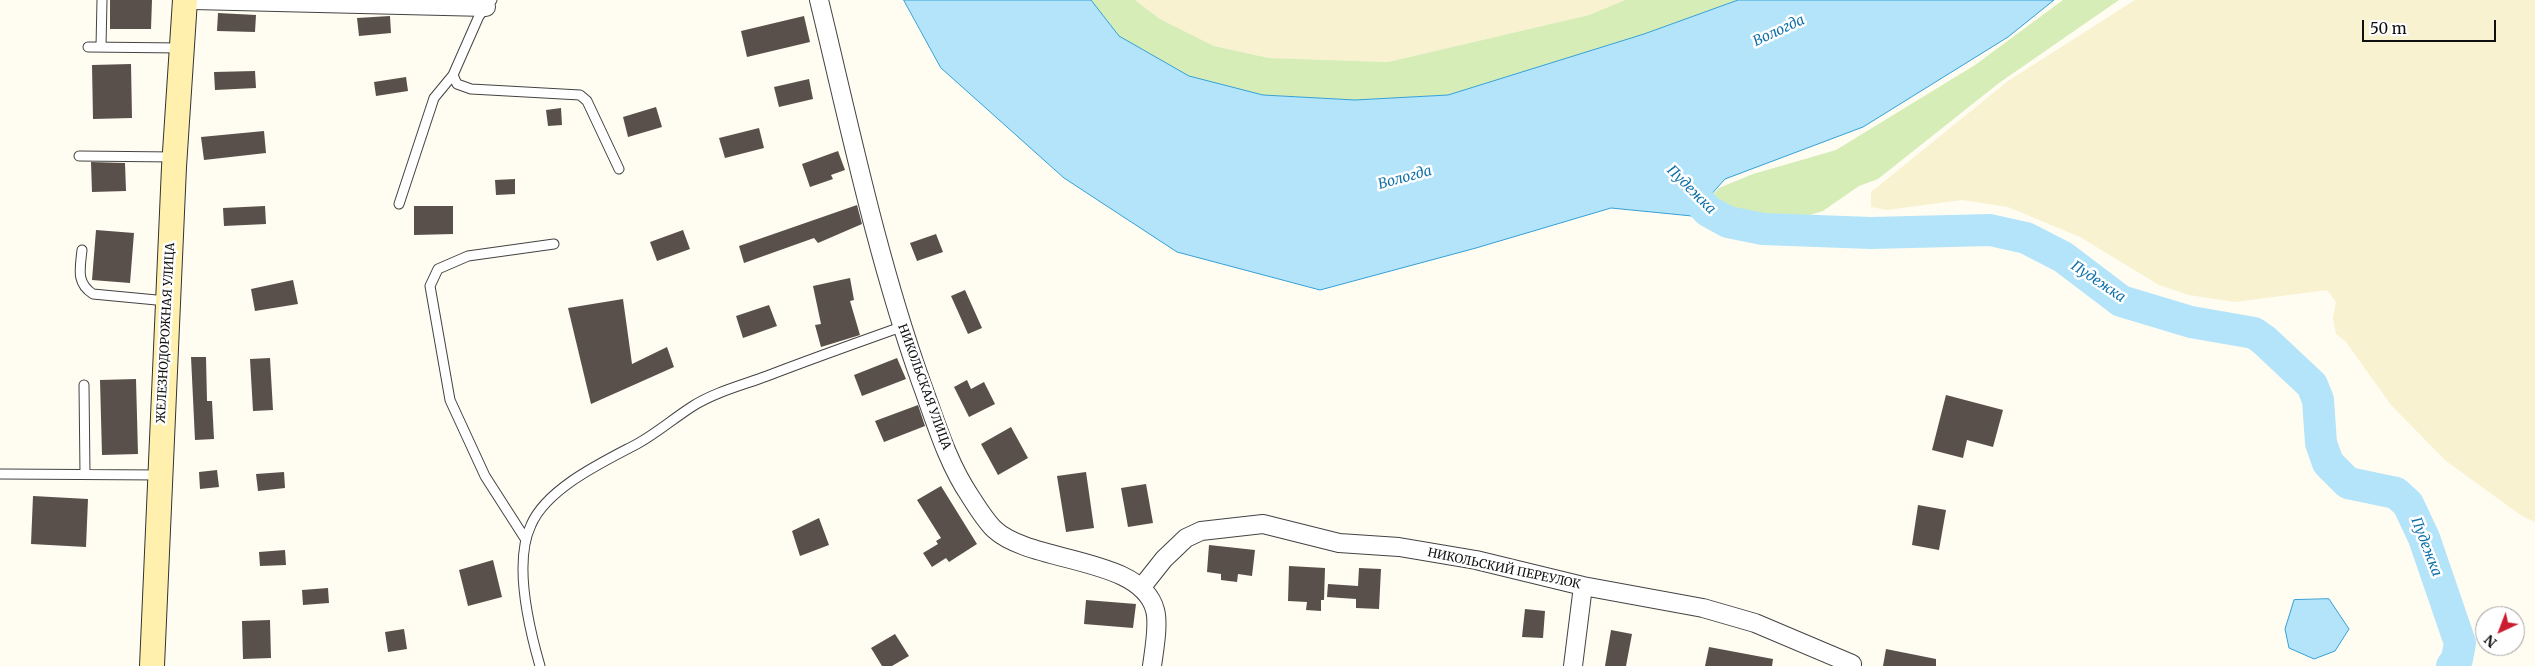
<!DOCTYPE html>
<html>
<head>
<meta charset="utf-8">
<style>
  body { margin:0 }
  #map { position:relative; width:2535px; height:666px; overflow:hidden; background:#fffcf2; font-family:Merriweather,serif }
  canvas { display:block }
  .north { position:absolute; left:2475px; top:606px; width:50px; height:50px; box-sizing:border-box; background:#fff; border:1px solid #9f9f9f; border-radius:50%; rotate:223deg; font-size:14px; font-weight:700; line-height:20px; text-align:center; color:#101010 }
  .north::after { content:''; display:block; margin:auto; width:18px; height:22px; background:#ca1d30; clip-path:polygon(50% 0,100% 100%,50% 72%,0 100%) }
  .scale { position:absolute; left:2362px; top:20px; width:134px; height:22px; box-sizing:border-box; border:2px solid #101010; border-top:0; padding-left:6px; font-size:15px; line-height:18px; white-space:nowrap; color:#101010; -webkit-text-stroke:4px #fff; paint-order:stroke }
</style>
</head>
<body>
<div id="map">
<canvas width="2535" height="666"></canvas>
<div class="north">N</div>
<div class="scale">50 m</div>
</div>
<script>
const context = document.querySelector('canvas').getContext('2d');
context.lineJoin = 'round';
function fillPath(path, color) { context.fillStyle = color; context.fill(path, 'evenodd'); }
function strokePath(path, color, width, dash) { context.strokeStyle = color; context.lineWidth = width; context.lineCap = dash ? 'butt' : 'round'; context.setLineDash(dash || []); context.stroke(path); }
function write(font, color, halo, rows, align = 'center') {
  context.font = font + ' Merriweather,serif'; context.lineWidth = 5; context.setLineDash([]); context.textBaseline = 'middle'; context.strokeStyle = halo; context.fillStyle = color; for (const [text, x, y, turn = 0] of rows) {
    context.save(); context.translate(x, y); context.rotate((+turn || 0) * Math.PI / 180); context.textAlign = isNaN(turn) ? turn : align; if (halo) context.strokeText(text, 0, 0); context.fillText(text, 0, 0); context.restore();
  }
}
fillPath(new Path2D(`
  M 1135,0 L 1625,0 L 1589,15 L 1388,62 L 1269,58 L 1214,46 L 1160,19 Z
  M 2135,0 L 2535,0 L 2535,522 L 2522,516 L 2446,461 L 2391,405 L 2346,342 L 2336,334 L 2333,318 L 2336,302 L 2327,290 L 2235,302 L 2189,295 L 2159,285 L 2080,237 L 2008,207 L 1962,200 L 1887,210 L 1871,207 L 1871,192 L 2008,81 Z`), '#f8f2d0');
fillPath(new Path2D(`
  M 1091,0 L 1135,0 L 1160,19 L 1214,46 L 1269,58 L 1388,62 L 1589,15 L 1625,0 L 1738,0 L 1644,34 L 1448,95 L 1355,100 L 1263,95 L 1189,76 L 1119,36 Z
  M 2063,0 L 2119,0 L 1999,83 L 1878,179 L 1859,186 L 1823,211 L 1793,220 L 1729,216 L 1716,208 L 1712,200 L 1714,193 L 1719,188 L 1753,174 L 1836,150 L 1975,65 Z`), '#d7edb8');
const water = new Path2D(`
  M 904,0 L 1091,0 L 1119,36 L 1189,76 L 1263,95 L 1355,100 L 1448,95 L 1644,34 L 1738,0 L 2054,0 L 2008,37 L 1863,127 L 1725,179 L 1692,216 L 1611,208 L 1476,248 L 1320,290 L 1177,252 L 1064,178 L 941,68 Z
  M 2329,599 L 2349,629 L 2335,651 L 2314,659 L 2289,648 L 2285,629 L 2294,600 Z`);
fillPath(water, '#b3e4fa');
strokePath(water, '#34a0d7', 1);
strokePath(new Path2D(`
  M 1672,172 L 1708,211 L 1728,222 L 1763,229 L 1871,233 L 1990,230 L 2026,238 L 2063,257 L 2121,301 L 2191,322 L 2254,333 L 2264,340 L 2312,385 L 2318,400 L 2321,443 L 2328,463 L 2348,483 L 2396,493 L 2408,504 L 2424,538 L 2460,643 L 2457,659 L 2452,666`), '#b3e4fa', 32);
fillPath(new Path2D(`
  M 110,0 L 152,0 L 151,29 L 110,29 Z
  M 218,13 L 256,15 L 255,32 L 217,31 Z
  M 390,16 L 391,33 L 359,36 L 357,18 Z
  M 804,16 L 810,42 L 747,57 L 741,31 Z
  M 131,64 L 132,118 L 93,119 L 92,65 Z
  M 255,71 L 256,88 L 215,90 L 214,72 Z
  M 406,77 L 408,91 L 376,96 L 374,82 Z
  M 809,79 L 813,99 L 779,107 L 774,87 Z
  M 656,107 L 662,127 L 628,137 L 623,117 Z
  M 561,108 L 562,125 L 548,126 L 546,110 Z
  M 759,128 L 764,148 L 725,158 L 719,138 Z
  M 264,131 L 266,153 L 204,160 L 201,137 Z
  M 838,151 L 845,170 L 831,175 L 833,179 L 810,187 L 802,164 Z
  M 91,162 L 125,163 L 126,191 L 92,192 Z
  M 515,179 L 515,194 L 496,195 L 495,180 Z
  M 857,205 L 862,224 L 818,243 L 814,238 L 744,263 L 739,246 Z
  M 265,206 L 266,224 L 224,226 L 223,208 Z
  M 414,206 L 453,206 L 453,234 L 414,235 Z
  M 96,230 L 134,233 L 130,283 L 92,280 Z
  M 683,230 L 690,249 L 657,261 L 650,242 Z
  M 936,234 L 943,252 L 917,261 L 910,243 Z
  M 850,278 L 854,300 L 850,301 L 860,335 L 821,347 L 815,325 L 821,324 L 813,286 Z
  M 293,280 L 298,304 L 255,311 L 251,289 Z
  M 965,290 L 982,328 L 968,334 L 951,296 Z
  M 623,299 L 632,364 L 667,347 L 674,367 L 591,404 L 568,308 Z
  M 769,305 L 777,326 L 743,338 L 736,316 Z
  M 191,357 L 206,357 L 207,401 L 212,401 L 214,439 L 195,440 Z
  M 270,358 L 273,410 L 253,411 L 250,359 Z
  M 897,358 L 906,379 L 862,396 L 854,375 Z
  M 136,379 L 138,454 L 102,455 L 100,380 Z
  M 967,380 L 971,389 L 984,382 L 995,404 L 969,417 L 954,387 Z
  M 1946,395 L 2003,410 L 1993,447 L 1967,440 L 1963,458 L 1932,450 Z
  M 918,405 L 925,426 L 884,442 L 875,421 Z
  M 1011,427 L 1028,458 L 998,475 L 981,444 Z
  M 217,470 L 219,487 L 200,489 L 199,472 Z
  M 284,472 L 285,488 L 258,491 L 256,474 Z
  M 1086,472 L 1094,528 L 1066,532 L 1057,476 Z
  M 1146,484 L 1153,523 L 1128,527 L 1121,488 Z
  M 941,486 L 977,544 L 949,562 L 946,558 L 932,567 L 923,553 L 938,544 L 936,541 L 941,538 L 917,500 Z
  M 33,496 L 88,499 L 86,547 L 31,544 Z
  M 1918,505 L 1946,510 L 1939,550 L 1912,545 Z
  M 819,518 L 829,545 L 800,556 L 792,531 Z
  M 1209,545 L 1255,550 L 1252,576 L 1238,574 L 1237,582 L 1221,580 L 1221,574 L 1207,572 Z
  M 285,550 L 286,565 L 260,566 L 259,552 Z
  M 493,560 L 502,597 L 468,606 L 459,570 Z
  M 1289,566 L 1325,568 L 1324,600 L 1321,600 L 1321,611 L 1306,610 L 1307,602 L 1288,601 Z
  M 1359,568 L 1381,569 L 1379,609 L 1356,608 L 1356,599 L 1327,597 L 1328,584 L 1358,586 Z
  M 328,588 L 329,603 L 303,605 L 302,590 Z
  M 1086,600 L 1136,604 L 1133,628 L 1084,624 Z
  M 1525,609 L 1545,611 L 1543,638 L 1522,637 Z
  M 270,620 L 271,658 L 243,659 L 242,621 Z
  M 404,629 L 407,649 L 388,652 L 385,632 Z
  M 1611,630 L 1632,634 L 1626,666 L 1605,666 Z
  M 895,634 L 909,656 L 892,666 L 882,666 L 871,648 Z
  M 1709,647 L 1773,659 L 1772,666 L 1705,666 Z
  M 1886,649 L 1936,659 L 1936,666 L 1883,666 Z`), '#59504b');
const lane = new Path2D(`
  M 492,0 L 479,16 L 453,75 L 457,84 L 471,89 L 580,95 L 587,101 L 619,169
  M 88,47 L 181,48
  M 101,47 L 102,0
  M 79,156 L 174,157
  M 399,204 L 434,98 L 453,75
  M 82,250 C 80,269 76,283 93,294 L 167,301
  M 84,385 L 85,474
  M 0,474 L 160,475
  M 526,540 L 485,476 L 450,400 L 430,286 L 438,269 L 468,256 L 554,244
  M 540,666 C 529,628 513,563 531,525 C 547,488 603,462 637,444 C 657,433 674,418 693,406 C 715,392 743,385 767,376 C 811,359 856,343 901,327`);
const street = new Path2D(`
  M 193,0 L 486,7
  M 819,0 C 850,128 877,258 921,382 C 935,420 947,462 970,496 C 977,507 985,520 994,529 C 1031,564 1141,556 1155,610 C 1159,624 1154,651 1152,666
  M 1141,588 L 1164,559 L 1186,538 L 1201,531 L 1263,524 L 1339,543 L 1399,547 L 1476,560 L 1583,586 L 1703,608 L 1755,623 L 1852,664
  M 1573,666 L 1583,586`);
const secondary = new Path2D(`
  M 152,666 L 174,167 L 185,0`);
strokePath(lane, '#434343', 11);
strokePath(street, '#434343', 20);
strokePath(secondary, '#323232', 26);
strokePath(lane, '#fff', 9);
strokePath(street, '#fff', 18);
strokePath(secondary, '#fff1ad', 24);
write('12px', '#101010', '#fff', [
  ["ЖЕЛЕЗНОДОРОЖНАЯ УЛИЦА",166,333,-87],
  ["НИКОЛЬСКАЯ УЛИЦА",924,387,70],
  ["НИКОЛЬСКИЙ ПЕРЕУЛОК",1504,569,12]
]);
write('italic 14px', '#0f71ab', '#fff', [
  ["Вологда",1779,31,-25],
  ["Вологда",1405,178,-15],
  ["Пудежка",1691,190,45],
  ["Пудежка",2098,282,34],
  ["Пудежка",2426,547,69]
]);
</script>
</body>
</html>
